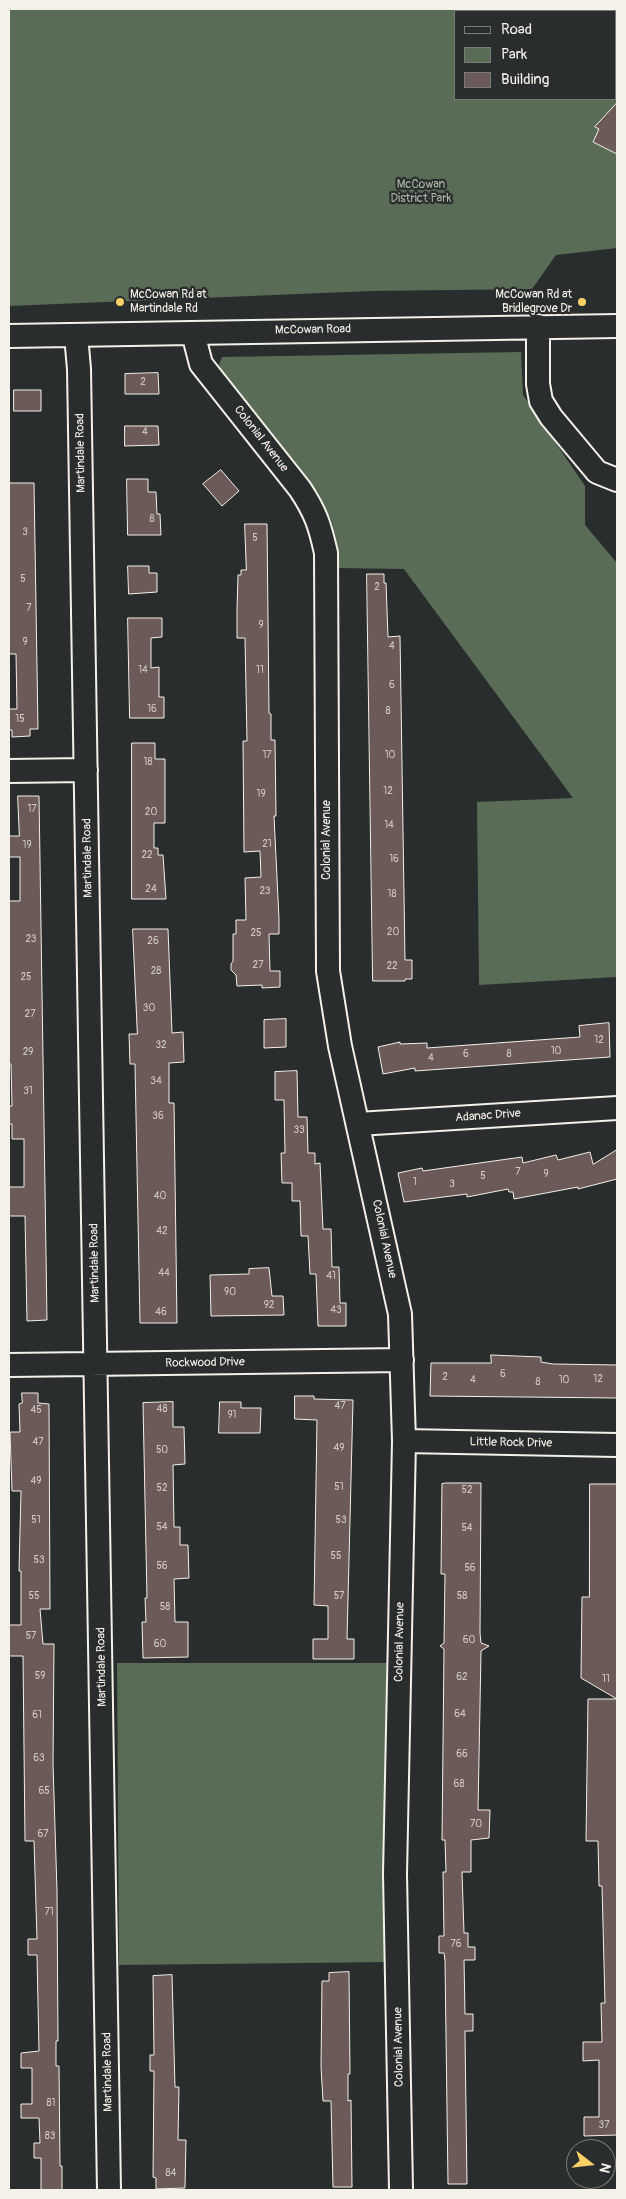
<!DOCTYPE html>
<html>
<head>
<meta charset="utf-8">
<style>
  body { margin:0 }
  #map { position:relative; width:626px; height:2199px; overflow:hidden; background:#2a2d2e; font-family:Pangolin,sans-serif }
  canvas { display:block }
  .frame { position:absolute; inset:0; border:10px solid #f4f1e8; pointer-events:none }
  .legend { position:absolute; left:454px; top:10px; width:162px; height:90px; box-sizing:border-box; background:#2a2d2e; border:1px solid #7b7b78; margin:0; padding:6px 9px; list-style:none; font-size:15px; color:#f4f1e8 }
  .legend li { display:flex; align-items:center; gap:10px; height:25px }
  .legend b { width:25px; border:1px solid #7b7b78 }
  .north { position:absolute; left:566px; top:2139px; width:50px; height:50px; box-sizing:border-box; background:#2a2d2e; border:1px solid #7b7b78; border-radius:50%; rotate:106deg; font-size:14px; font-weight:700; line-height:20px; text-align:center; color:#f4f1e8 }
  .north::after { content:''; display:block; margin:auto; width:18px; height:22px; background:#ffd166; clip-path:polygon(50% 0,100% 100%,50% 72%,0 100%) }
</style>
</head>
<body>
<div id="map">
<canvas width="626" height="2199"></canvas>
<div class="frame"></div>
<ul class="legend">
<li><b style="height:6px;background:#2a2d2e"></b>Road</li>
<li><b style="height:14px;background:#596c56"></b>Park</li>
<li><b style="height:14px;background:#6c5a58"></b>Building</li>
</ul>
<div class="north">N</div>
</div>
<script>
const context = document.querySelector('canvas').getContext('2d');
context.lineJoin = 'round';
function fillPath(path, color) { context.fillStyle = color; context.fill(path, 'evenodd'); }
function strokePath(path, color, width, dash) { context.strokeStyle = color; context.lineWidth = width; context.lineCap = dash ? 'butt' : 'round'; context.setLineDash(dash || []); context.stroke(path); }
function write(font, color, halo, rows, align = 'center') {
  context.font = font + ' Pangolin,sans-serif'; context.lineWidth = 4.5; context.setLineDash([]); context.textBaseline = 'middle'; context.strokeStyle = halo; context.fillStyle = color; for (const [text, x, y, turn = 0] of rows) {
    context.save(); context.translate(x, y); context.rotate((+turn || 0) * Math.PI / 180); context.textAlign = isNaN(turn) ? turn : align; if (halo) context.strokeText(text, 0, 0); context.fillText(text, 0, 0); context.restore();
  }
}
fillPath(new Path2D(`
  M 9,9 L 617,9 L 617,248 L 556,255 L 532,289 L 370,291 L 9,306 ZM 455,11 L 615,11 L 615,99 L 455,99 Z
  M 521,352 L 523,395 L 585,486 L 585,525 L 617,563 L 617,977 L 479,985 L 477,802 L 573,798 L 404,569 L 337,568 L 337,543 L 332,522 L 318,492 L 222,372 L 219,364 L 222,357 Z
  M 117,1663 L 390,1663 L 391,1962 L 119,1965 Z`), '#596c56');
const building = new Path2D(`
  M 617,103 L 617,154 L 593,142 L 599,129 L 595,127 Z
  M 158,373 L 159,394 L 125,394 L 125,374 Z
  M 14,390 L 41,390 L 41,411 L 14,411 Z
  M 125,426 L 158,426 L 159,445 L 125,446 Z
  M 221,470 L 239,491 L 222,506 L 203,484 Z
  M 127,479 L 148,479 L 148,492 L 156,492 L 157,514 L 160,514 L 161,535 L 128,535 Z
  M 9,483 L 34,483 L 38,729 L 30,729 L 30,736 L 12,737 L 12,730 L 9,730 L 9,709 L 17,709 L 16,654 L 9,654 Z
  M 245,524 L 267,524 L 269,713 L 271,714 L 271,740 L 275,740 L 276,816 L 274,816 L 279,919 L 279,934 L 269,934 L 270,971 L 280,971 L 280,987 L 262,988 L 262,985 L 237,986 L 236,975 L 231,970 L 231,964 L 233,961 L 233,934 L 236,934 L 236,920 L 246,920 L 245,878 L 261,877 L 260,851 L 244,852 L 243,741 L 247,741 L 245,638 L 237,638 L 237,610 L 238,575 L 241,575 L 241,570 L 246,570 Z
  M 128,566 L 149,566 L 149,573 L 157,573 L 157,592 L 129,594 Z
  M 367,574 L 384,574 L 384,583 L 386,583 L 388,637 L 400,636 L 405,960 L 412,960 L 412,979 L 405,979 L 405,981 L 373,981 Z
  M 128,618 L 162,618 L 162,637 L 151,638 L 151,668 L 159,667 L 159,697 L 164,697 L 164,718 L 130,718 Z
  M 132,743 L 155,743 L 155,759 L 165,759 L 165,823 L 154,823 L 154,848 L 158,848 L 158,855 L 163,855 L 166,899 L 132,899 Z
  M 18,796 L 39,796 L 47,1320 L 27,1321 L 25,1216 L 9,1216 L 9,1187 L 24,1187 L 24,1139 L 12,1139 L 12,1124 L 9,1124 L 9,1106 L 12,1106 L 11,1064 L 9,1064 L 9,901 L 20,901 L 20,857 L 9,857 L 9,836 L 19,836 Z
  M 133,929 L 168,929 L 172,1033 L 183,1032 L 184,1062 L 169,1063 L 169,1103 L 174,1103 L 177,1323 L 140,1323 L 135,1064 L 130,1064 L 129,1034 L 137,1034 Z
  M 286,1019 L 286,1047 L 264,1048 L 264,1020 Z
  M 609,1023 L 610,1057 L 415,1071 L 415,1068 L 383,1074 L 378,1047 L 400,1042 L 400,1044 L 427,1043 L 427,1048 L 580,1037 L 579,1026 Z
  M 297,1071 L 298,1117 L 307,1117 L 308,1153 L 315,1153 L 315,1164 L 320,1163 L 323,1229 L 331,1229 L 332,1267 L 339,1267 L 340,1303 L 346,1303 L 346,1326 L 318,1326 L 316,1274 L 310,1274 L 308,1236 L 301,1236 L 300,1201 L 292,1201 L 292,1183 L 282,1183 L 281,1153 L 285,1153 L 284,1100 L 275,1100 L 275,1072 Z
  M 617,1150 L 617,1179 L 578,1189 L 578,1187 L 514,1199 L 513,1192 L 509,1192 L 508,1189 L 467,1197 L 467,1194 L 404,1202 L 398,1173 L 422,1168 L 423,1171 L 522,1157 L 523,1163 L 556,1155 L 558,1160 L 590,1152 L 593,1164 Z
  M 269,1268 L 272,1296 L 283,1296 L 284,1315 L 211,1316 L 210,1275 L 249,1274 L 249,1269 Z
  M 491,1355 L 541,1357 L 541,1362 L 553,1364 L 617,1365 L 617,1398 L 430,1396 L 431,1363 L 491,1363 Z
  M 22,1393 L 38,1393 L 38,1403 L 49,1404 L 50,1609 L 40,1609 L 43,1644 L 54,1644 L 53,1764 L 57,1891 L 58,2041 L 56,2041 L 56,2066 L 59,2066 L 60,2166 L 62,2166 L 62,2190 L 41,2190 L 41,2158 L 34,2158 L 34,2143 L 40,2143 L 39,2118 L 21,2118 L 21,2104 L 32,2104 L 32,2068 L 21,2068 L 21,2053 L 39,2051 L 37,1955 L 28,1955 L 28,1939 L 37,1939 L 34,1841 L 25,1841 L 23,1656 L 9,1656 L 9,1625 L 21,1625 L 21,1571 L 19,1571 L 21,1491 L 12,1491 L 10,1432 L 20,1432 L 19,1404 L 22,1403 Z
  M 295,1396 L 314,1396 L 314,1399 L 353,1400 L 347,1639 L 354,1639 L 354,1659 L 313,1659 L 313,1639 L 328,1639 L 328,1606 L 314,1605 L 317,1420 L 295,1419 Z
  M 173,1402 L 173,1427 L 184,1427 L 185,1464 L 173,1465 L 174,1527 L 180,1527 L 180,1545 L 188,1545 L 189,1578 L 174,1579 L 175,1622 L 188,1622 L 188,1657 L 143,1658 L 142,1622 L 146,1622 L 145,1598 L 147,1598 L 143,1403 Z
  M 220,1402 L 241,1402 L 241,1408 L 261,1408 L 260,1433 L 219,1433 Z
  M 446,1483 L 481,1483 L 480,1633 L 481,1643 L 489,1646 L 481,1651 L 478,1810 L 490,1810 L 489,1838 L 471,1840 L 471,1872 L 462,1872 L 464,1933 L 468,1933 L 468,1947 L 475,1947 L 475,1960 L 464,1960 L 465,2014 L 473,2014 L 473,2031 L 465,2031 L 465,2034 L 467,2184 L 448,2184 L 445,1961 L 444,1953 L 439,1953 L 439,1936 L 444,1936 L 443,1872 L 446,1872 L 445,1840 L 442,1840 L 444,1649 L 440,1646 L 444,1643 L 445,1574 L 441,1574 L 442,1484 Z
  M 590,1484 L 617,1484 L 617,2135 L 584,2136 L 584,2117 L 599,2117 L 599,2060 L 583,2061 L 583,2042 L 602,2042 L 601,2003 L 605,2003 L 602,1886 L 599,1886 L 598,1841 L 586,1841 L 588,1699 L 617,1699 L 581,1678 L 582,1597 L 589,1597 Z
  M 349,1972 L 350,2074 L 348,2074 L 348,2101 L 351,2100 L 352,2187 L 333,2187 L 331,2101 L 323,2101 L 321,2067 L 322,1981 L 329,1981 L 329,1973 Z
  M 172,1975 L 175,2087 L 179,2087 L 178,2140 L 186,2140 L 185,2188 L 156,2189 L 156,2178 L 153,2177 L 154,2071 L 150,2071 L 150,2055 L 154,2055 L 153,1976 Z`);
fillPath(building, '#6c5a58');
strokePath(building, '#f4f1e8', 1);
const minor = new Path2D(`
  M 538,326 L 538,384 L 541,401 L 551,417 L 597,472 L 617,480
  M 193,333 L 201,364 L 300,489 C 316,513 320,526 326,553 L 328,971 L 340,1046 L 400,1314 L 404,1441 L 395,1874 L 401,2190
  M 76,335 L 79,369 L 109,2190
  M 9,336 L 617,326
  M 9,771 L 86,770
  M 358,1124 L 617,1108
  M 9,1365 L 402,1360
  M 404,1441 L 617,1445`);
strokePath(minor, '#f4f1e8', 26);
strokePath(minor, '#2a2d2e', 22);
for (const [x, y, r, color] of [
  [120,302,5,"#ffd166"],
  [582,302,5,"#ffd166"]
]) { const dot = new Path2D(); dot.arc(x, y, r, 0, 2 * Math.PI); context.fillStyle = color; context.fill(dot); strokePath(dot, '#2a2d2e', 2); }
write('10px', '#d2cbc4', null, [
  ["2",143,382],
  ["4",145,432],
  ["8",152,519],
  ["3",25,532],
  ["5",255,538],
  ["5",23,579],
  ["2",377,587],
  ["7",29,608],
  ["9",261,625],
  ["9",25,642],
  ["4",392,646],
  ["14",143,670],
  ["11",260,670],
  ["6",392,685],
  ["16",152,709],
  ["8",388,711],
  ["15",20,719],
  ["17",267,755],
  ["10",390,755],
  ["18",148,762],
  ["12",388,791],
  ["19",261,794],
  ["17",32,809],
  ["20",151,812],
  ["14",389,825],
  ["21",267,844],
  ["19",27,845],
  ["22",147,855],
  ["16",394,859],
  ["24",151,889],
  ["23",265,891],
  ["18",392,894],
  ["20",393,932],
  ["25",256,933],
  ["23",31,939],
  ["26",153,941],
  ["27",258,965],
  ["22",392,966],
  ["28",156,971],
  ["25",26,977],
  ["30",149,1008],
  ["27",30,1014],
  ["12",599,1040],
  ["32",161,1045],
  ["10",556,1051],
  ["29",28,1052],
  ["6",466,1054],
  ["8",509,1054],
  ["4",431,1058],
  ["34",156,1081],
  ["31",28,1091],
  ["36",158,1116],
  ["33",299,1130],
  ["7",518,1172],
  ["9",546,1174],
  ["5",483,1176],
  ["1",415,1182],
  ["3",452,1184],
  ["40",160,1196],
  ["42",162,1231],
  ["44",164,1273],
  ["41",331,1276],
  ["90",230,1292],
  ["92",269,1305],
  ["43",336,1310],
  ["46",161,1312],
  ["6",503,1374],
  ["2",445,1377],
  ["12",598,1379],
  ["4",473,1380],
  ["10",564,1380],
  ["8",538,1382],
  ["47",340,1406],
  ["48",162,1409],
  ["45",36,1410],
  ["91",232,1415],
  ["47",38,1442],
  ["49",339,1448],
  ["50",162,1450],
  ["49",36,1481],
  ["51",339,1487],
  ["52",162,1488],
  ["52",467,1490],
  ["51",36,1520],
  ["53",341,1520],
  ["54",162,1527],
  ["54",467,1528],
  ["55",336,1556],
  ["53",39,1560],
  ["56",162,1566],
  ["56",470,1568],
  ["55",34,1596],
  ["57",339,1596],
  ["58",462,1596],
  ["58",165,1607],
  ["57",31,1636],
  ["60",469,1640],
  ["60",160,1644],
  ["59",40,1676],
  ["62",462,1677],
  ["11",606,1679],
  ["64",460,1714],
  ["61",37,1715],
  ["66",462,1754],
  ["63",39,1758],
  ["68",459,1784],
  ["65",44,1791],
  ["70",476,1824],
  ["67",43,1834],
  ["71",49,1912],
  ["76",456,1944],
  ["81",51,2103],
  ["37",604,2125],
  ["83",50,2136],
  ["84",171,2173]
]);
write('12px', '#aeb5a6', '#2a2d2e', [
  ["McCowan",421,185],
  ["District Park",421,199]
]);
write('12px', '#f4f1e8', '#2a2d2e', [
  ["McCowan Rd at",130,295],
  ["Martindale Rd",130,309],
  ["McCowan Rd at",572,295,"right"],
  ["Bridlegrove Dr",572,309,"right"]
], 'left');
write('12px', '#f4f1e8', '#2a2d2e', [
  ["McCowan Road",313,330,-1],
  ["Colonial Avenue",261,439,52],
  ["Martindale Road",81,453,-91],
  ["Colonial Avenue",327,840,-90],
  ["Martindale Road",88,858,-91],
  ["Adanac Drive",488,1116,-4],
  ["Colonial Avenue",384,1239,78],
  ["Martindale Road",95,1263,-91],
  ["Rockwood Drive",205,1363,-1],
  ["Little Rock Drive",511,1443,1],
  ["Colonial Avenue",400,1642,-89],
  ["Martindale Road",102,1667,-91],
  ["Colonial Avenue",399,2047,-91],
  ["Martindale Road",108,2072,-91]
]);
</script>
</body>
</html>
